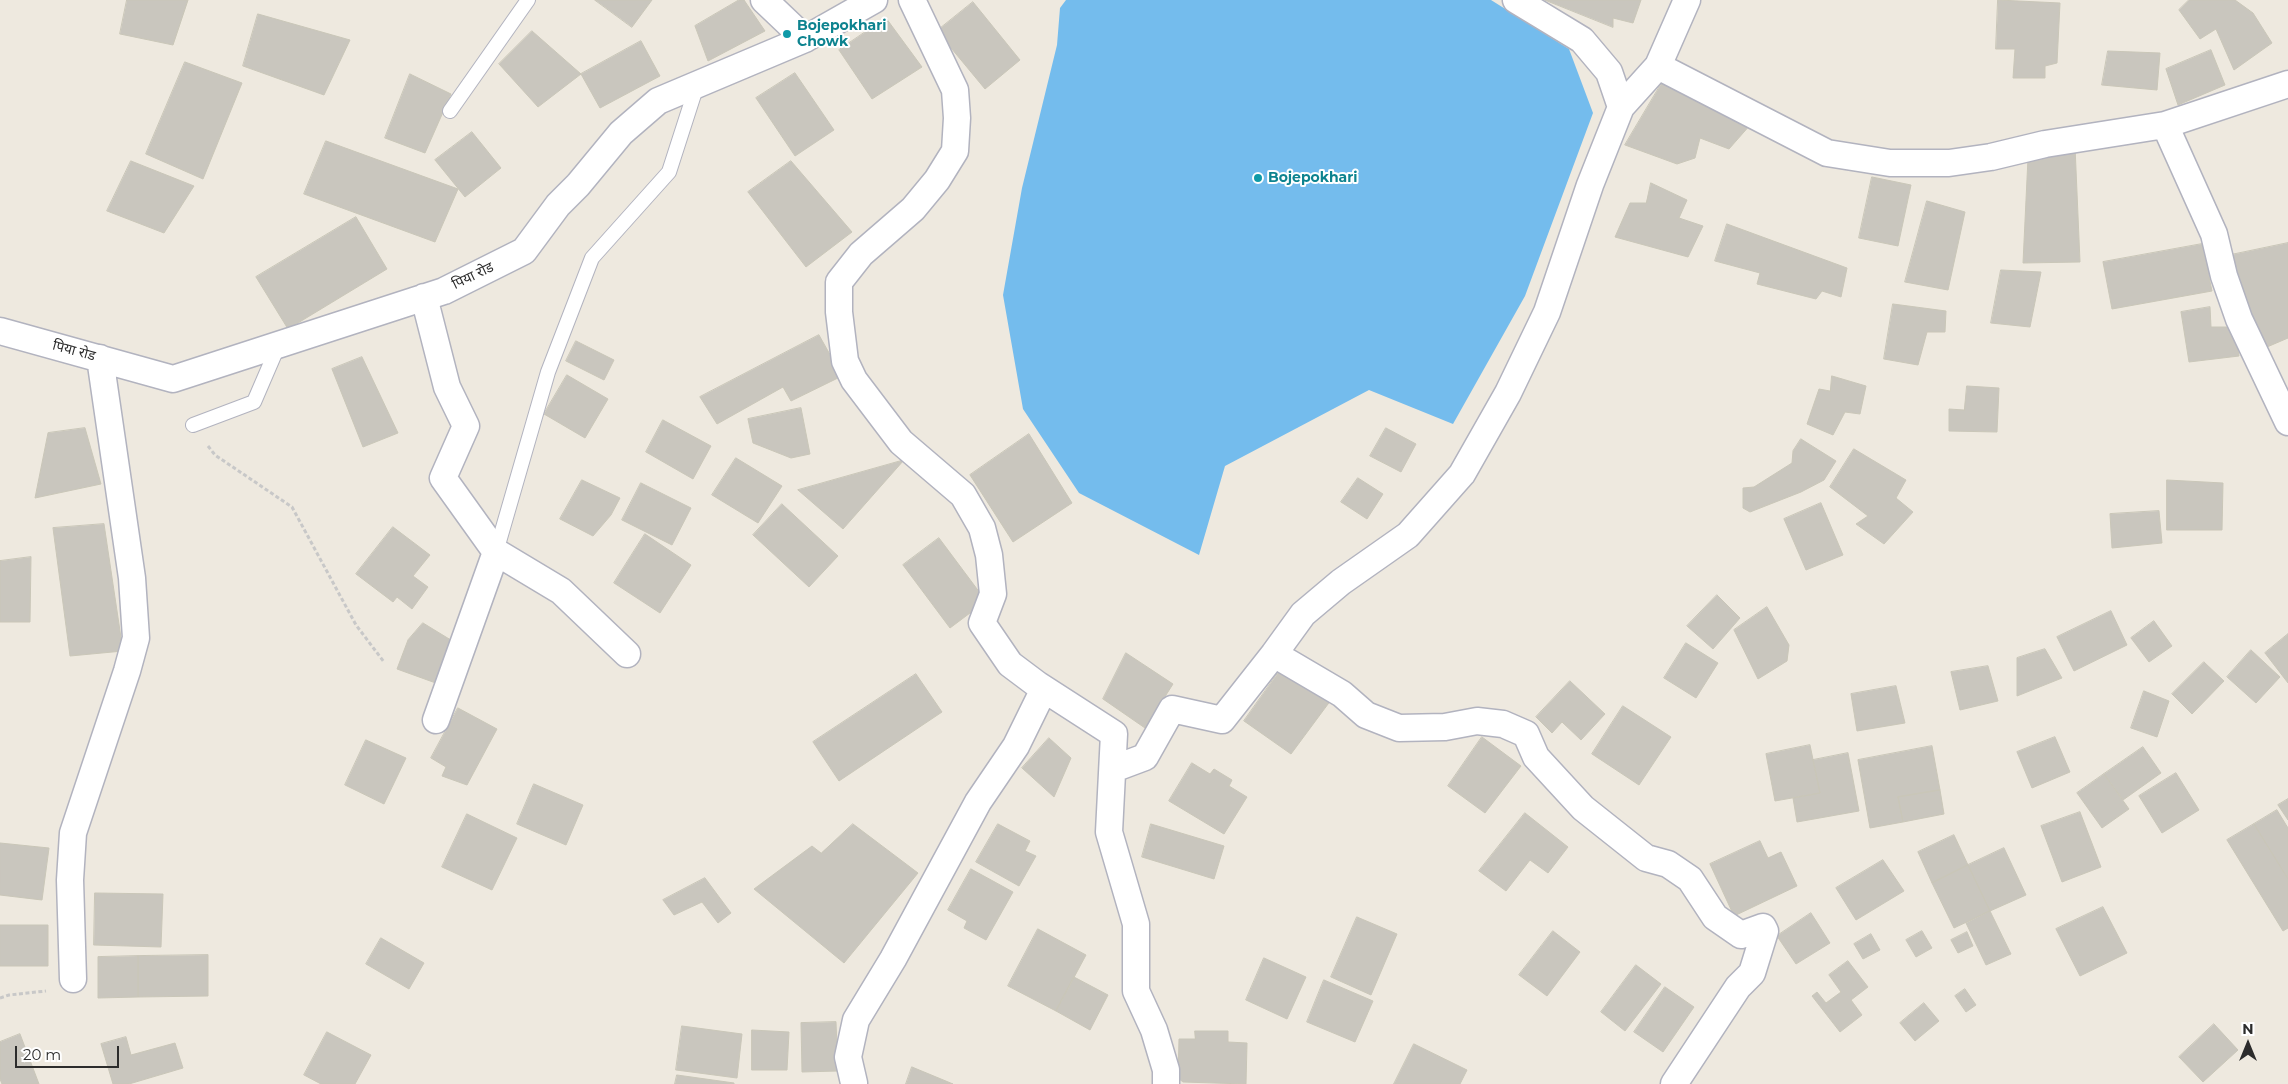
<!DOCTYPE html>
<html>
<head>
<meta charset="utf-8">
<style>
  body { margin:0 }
  #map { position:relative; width:2288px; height:1084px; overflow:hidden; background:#eee9df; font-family:Montserrat,sans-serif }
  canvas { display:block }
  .north { position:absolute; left:2223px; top:1019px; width:50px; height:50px; -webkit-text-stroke:4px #fff; paint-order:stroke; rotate:0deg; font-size:14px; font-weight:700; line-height:20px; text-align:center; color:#2c2c2c }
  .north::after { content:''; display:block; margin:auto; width:18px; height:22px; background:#2c2c2c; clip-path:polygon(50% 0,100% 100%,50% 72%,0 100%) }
  .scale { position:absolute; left:15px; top:1046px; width:104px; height:22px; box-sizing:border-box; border:2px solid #2c2c2c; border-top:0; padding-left:6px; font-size:15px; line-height:18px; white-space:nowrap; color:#2c2c2c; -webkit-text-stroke:4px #fff; paint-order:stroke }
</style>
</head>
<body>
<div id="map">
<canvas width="2288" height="1084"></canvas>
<div class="north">N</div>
<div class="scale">20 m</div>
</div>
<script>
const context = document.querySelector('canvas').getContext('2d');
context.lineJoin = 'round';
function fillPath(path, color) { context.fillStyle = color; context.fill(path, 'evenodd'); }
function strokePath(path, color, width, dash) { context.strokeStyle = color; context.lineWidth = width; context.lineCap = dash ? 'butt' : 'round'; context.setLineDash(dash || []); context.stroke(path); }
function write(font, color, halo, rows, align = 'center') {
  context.font = font + ' Montserrat,"Noto Sans Devanagari",sans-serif'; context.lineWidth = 4; context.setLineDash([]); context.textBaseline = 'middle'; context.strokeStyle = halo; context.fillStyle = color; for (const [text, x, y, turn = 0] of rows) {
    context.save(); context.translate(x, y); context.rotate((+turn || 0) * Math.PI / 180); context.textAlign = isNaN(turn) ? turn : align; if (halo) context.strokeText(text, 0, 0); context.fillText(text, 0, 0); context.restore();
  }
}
fillPath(new Path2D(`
  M 1066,0 L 1491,0 L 1569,49 L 1593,113 L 1525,296 L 1453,424 L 1369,390 L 1225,466 L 1199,555 L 1079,493 L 1023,409 L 1003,295 L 1022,188 L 1057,45 L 1060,8 Z`), '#74bced');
const building = new Path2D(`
  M 127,0 L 188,0 L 173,45 L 120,34 Z
  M 595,0 L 652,0 L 632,27 Z
  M 739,0 L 744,0 L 765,31 L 708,61 L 695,26 Z
  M 1545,0 L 1641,0 L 1633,23 L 1613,18 L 1613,27 Z
  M 1998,0 L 2060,3 L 2057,63 L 2045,66 L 2045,78 L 2013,78 L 2015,49 L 1996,49 Z
  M 2189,0 L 2235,0 L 2253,13 L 2272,43 L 2234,70 L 2216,29 L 2200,39 L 2179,10 Z
  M 973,2 L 1020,60 L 985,89 L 937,31 Z
  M 258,14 L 350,40 L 324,95 L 243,66 Z
  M 886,18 L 922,67 L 872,99 L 839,50 Z
  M 532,31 L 581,74 L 538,107 L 499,64 Z
  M 641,41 L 660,76 L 600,108 L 581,74 Z
  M 2211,50 L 2225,85 L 2178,105 L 2166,69 Z
  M 2108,51 L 2160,53 L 2157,90 L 2102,85 Z
  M 185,62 L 242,83 L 203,179 L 146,154 Z
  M 795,73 L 834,130 L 795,156 L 756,98 Z
  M 410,74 L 451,94 L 425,153 L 385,138 Z
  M 1663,81 L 1751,124 L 1729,149 L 1700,138 L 1695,158 L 1677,164 L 1625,145 Z
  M 472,132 L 501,168 L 465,197 L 435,160 Z
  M 326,141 L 458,189 L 435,242 L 304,194 Z
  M 2075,146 L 2080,262 L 2023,263 L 2028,158 Z
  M 131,161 L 194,186 L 164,233 L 107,211 Z
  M 791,161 L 852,232 L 806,267 L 748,192 Z
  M 1872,177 L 1911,185 L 1898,246 L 1859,238 Z
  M 1651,183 L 1687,200 L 1679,218 L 1703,226 L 1688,257 L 1615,237 L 1630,203 L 1646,203 Z
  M 1927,201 L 1965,212 L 1948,290 L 1905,282 Z
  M 356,217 L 387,269 L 288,329 L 256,277 Z
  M 1727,224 L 1847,268 L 1841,297 L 1822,291 L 1816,299 L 1757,284 L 1760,273 L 1715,261 Z
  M 2288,243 L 2288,338 L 2267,347 L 2238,296 L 2226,256 Z
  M 2202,244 L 2205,258 L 2212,257 L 2216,276 L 2209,277 L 2212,291 L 2112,309 L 2103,262 Z
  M 2001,270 L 2041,272 L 2030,327 L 1991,323 Z
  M 1893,304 L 1946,311 L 1945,332 L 1927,332 L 1918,365 L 1884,359 Z
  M 2210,307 L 2211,327 L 2234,327 L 2239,356 L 2189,362 L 2181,312 Z
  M 819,335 L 842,376 L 791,401 L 783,387 L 717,424 L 700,397 Z
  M 576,341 L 614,360 L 604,380 L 566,361 Z
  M 362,357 L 398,433 L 363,447 L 332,369 Z
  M 567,375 L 608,399 L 585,438 L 544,414 Z
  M 1832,376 L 1866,386 L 1860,414 L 1845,412 L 1833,435 L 1807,424 L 1819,389 L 1830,391 Z
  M 1967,386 L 1999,388 L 1997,432 L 1949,431 L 1949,409 L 1964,410 Z
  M 801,408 L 810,454 L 791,458 L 753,443 L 748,419 Z
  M 663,420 L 711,446 L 693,479 L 646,452 Z
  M 85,428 L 101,484 L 35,498 L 48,433 Z
  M 1386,428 L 1416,444 L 1401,472 L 1370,456 Z
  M 1029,434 L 1072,503 L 1013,542 L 970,475 Z
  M 1801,439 L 1836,461 L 1824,480 L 1801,492 L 1750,512 L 1743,508 L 1743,488 L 1754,487 L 1792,463 L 1793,451 Z
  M 1854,449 L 1906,480 L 1896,498 L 1913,512 L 1884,544 L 1856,524 L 1868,516 L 1830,487 Z
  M 736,458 L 782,486 L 758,523 L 712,495 Z
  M 904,460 L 843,529 L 798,490 Z
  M 1358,478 L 1383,494 L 1367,519 L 1341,502 Z
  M 582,480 L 620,498 L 611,515 L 593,536 L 560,519 Z
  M 2167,480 L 2223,483 L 2222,530 L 2167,530 Z
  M 641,483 L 691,508 L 672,545 L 622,520 Z
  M 1821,503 L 1843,555 L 1806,570 L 1784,519 Z
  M 782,504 L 838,556 L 809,587 L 753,535 Z
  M 2159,511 L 2162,543 L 2112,548 L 2110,514 Z
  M 104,524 L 123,651 L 70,656 L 53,528 Z
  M 393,527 L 430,555 L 413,576 L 428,587 L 412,609 L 397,597 L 393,602 L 356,574 Z
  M 645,534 L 691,565 L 660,613 L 614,583 Z
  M 939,538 L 986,601 L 950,628 L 903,565 Z
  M 31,557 L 30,622 L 0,622 L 0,561 Z
  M 1717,595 L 1740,618 L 1713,649 L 1687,626 Z
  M 1767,607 L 1789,645 L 1787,661 L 1758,679 L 1734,630 Z
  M 2111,611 L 2127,645 L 2074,671 L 2057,637 Z
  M 2154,621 L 2172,646 L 2149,662 L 2131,638 Z
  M 423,623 L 459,645 L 444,686 L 397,669 L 408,640 Z
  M 2288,634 L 2288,683 L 2265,653 Z
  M 1686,643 L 1718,663 L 1696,698 L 1664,678 Z
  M 2045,649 L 2062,678 L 2017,696 L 2017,658 Z
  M 2251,650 L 2280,677 L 2256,703 L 2227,677 Z
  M 1126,653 L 1173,684 L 1145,728 L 1103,699 Z
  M 2204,662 L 2224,681 L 2192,714 L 2172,694 Z
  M 1283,666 L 1331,700 L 1291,754 L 1244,721 Z
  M 1988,666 L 1998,701 L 1960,710 L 1951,672 Z
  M 916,674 L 942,712 L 839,781 L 813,742 Z
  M 1570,681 L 1605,714 L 1581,740 L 1562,722 L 1552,733 L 1536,717 Z
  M 1896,686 L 1905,723 L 1857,731 L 1851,694 Z
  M 2144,691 L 2169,701 L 2157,737 L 2131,728 Z
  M 1623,706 L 1671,737 L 1639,785 L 1592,754 Z
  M 458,708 L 497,729 L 467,785 L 442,776 L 446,767 L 431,758 Z
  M 1482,737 L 1521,766 L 1485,813 L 1448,786 Z
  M 2055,737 L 2070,772 L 2032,788 L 2017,752 Z
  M 1049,738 L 1071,758 L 1054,797 L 1022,768 Z
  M 366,740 L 406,758 L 384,804 L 345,785 Z
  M 1810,745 L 1820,793 L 1775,801 L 1766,754 Z
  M 1932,746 L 1940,790 L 1898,797 L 1903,822 L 1870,828 L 1858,760 Z
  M 2143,747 L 2161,773 L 2123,800 L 2104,774 Z
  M 1848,753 L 1859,811 L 1797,822 L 1793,798 L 1820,793 L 1813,760 Z
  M 1192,763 L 1210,774 L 1214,769 L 1232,780 L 1229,786 L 1247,797 L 1224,834 L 1169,801 Z
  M 2176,773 L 2199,810 L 2162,833 L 2139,796 Z
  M 2104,774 L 2129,809 L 2102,828 L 2077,793 Z
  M 534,784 L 583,805 L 566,845 L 517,824 Z
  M 1940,790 L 1944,814 L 1903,822 L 1898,797 Z
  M 2288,799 L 2288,820 L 2278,805 Z
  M 2277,810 L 2288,828 L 2288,879 L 2254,824 Z
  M 2080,812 L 2101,867 L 2062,882 L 2041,826 Z
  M 1525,813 L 1568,847 L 1548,873 L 1530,860 L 1506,891 L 1479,871 Z
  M 467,814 L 517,838 L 492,890 L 442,867 Z
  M 853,824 L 918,873 L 844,963 L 754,889 L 812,846 L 821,853 Z
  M 998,824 L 1030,841 L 1025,851 L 1036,856 L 1019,886 L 976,862 Z
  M 1151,824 L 1224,846 L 1214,879 L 1142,857 Z
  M 2254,824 L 2288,879 L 2288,928 L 2283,931 L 2227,840 Z
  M 1954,835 L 1968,865 L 1932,883 L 1918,852 Z
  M 1760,841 L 1768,858 L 1781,852 L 1797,886 L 1734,916 L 1710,864 Z
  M 0,843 L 49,848 L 42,900 L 0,895 Z
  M 2004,848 L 2026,895 L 1990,911 L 1968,865 Z
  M 1883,860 L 1904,891 L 1856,920 L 1836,888 Z
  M 1968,865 L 1990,911 L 1954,928 L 1932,883 Z
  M 971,869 L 1013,892 L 986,940 L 964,928 L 967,921 L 948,910 Z
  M 705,878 L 731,913 L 718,923 L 702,902 L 674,915 L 663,900 Z
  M 95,893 L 163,894 L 161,947 L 94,945 Z
  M 2103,907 L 2127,953 L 2080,976 L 2056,929 Z
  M 1990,911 L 2011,954 L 1986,965 L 1966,923 Z
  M 1811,913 L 1830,943 L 1796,964 L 1777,936 Z
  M 1357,917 L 1397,934 L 1371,995 L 1331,977 Z
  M 0,925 L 48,925 L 48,966 L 0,966 Z
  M 1038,929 L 1086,955 L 1056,1011 L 1008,986 Z
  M 1553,931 L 1580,952 L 1547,996 L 1519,975 Z
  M 1922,931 L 1932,948 L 1916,957 L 1906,940 Z
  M 1967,932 L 1973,946 L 1958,953 L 1951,940 Z
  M 1871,934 L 1880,950 L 1863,959 L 1854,944 Z
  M 381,938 L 424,963 L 409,989 L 366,964 Z
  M 208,955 L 208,996 L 138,997 L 138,956 Z
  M 138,956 L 138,997 L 98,998 L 98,957 Z
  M 1264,958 L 1306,977 L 1287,1019 L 1246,1000 Z
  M 1848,961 L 1868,987 L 1851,1000 L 1862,1015 L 1840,1032 L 1812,996 L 1817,992 L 1826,1003 L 1841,992 L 1829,975 Z
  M 1636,965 L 1661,984 L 1625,1031 L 1601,1012 Z
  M 1074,977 L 1108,995 L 1090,1030 L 1056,1011 Z
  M 1324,980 L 1373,1001 L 1355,1042 L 1307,1022 Z
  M 1665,987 L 1694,1007 L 1663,1052 L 1634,1032 Z
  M 1965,989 L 1976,1005 L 1966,1012 L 1955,996 Z
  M 1924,1003 L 1939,1021 L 1915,1041 L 1900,1023 Z
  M 836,1022 L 838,1071 L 802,1072 L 801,1023 Z
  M 2214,1024 L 2238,1050 L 2203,1082 L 2179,1057 Z
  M 682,1026 L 742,1034 L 737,1078 L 676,1070 Z
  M 752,1030 L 789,1032 L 787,1070 L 752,1070 Z
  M 1195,1031 L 1228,1031 L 1228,1042 L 1247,1043 L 1246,1084 L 1183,1082 L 1178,1078 L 1179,1039 L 1195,1039 Z
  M 327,1032 L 371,1055 L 355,1084 L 321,1084 L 304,1075 Z
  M 20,1034 L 39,1084 L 2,1084 L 0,1079 L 0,1042 Z
  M 126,1037 L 131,1055 L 175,1043 L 183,1068 L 129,1084 L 113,1084 L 101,1044 Z
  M 1414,1044 L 1467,1070 L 1460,1084 L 1394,1084 Z
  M 912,1067 L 953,1084 L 906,1084 Z
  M 677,1075 L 734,1083 L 734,1084 L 675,1084 Z`);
fillPath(building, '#c9c6be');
strokePath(building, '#c9c6b8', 1);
const lane = new Path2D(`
  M 450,111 L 528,0
  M 193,425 L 254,402 L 279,344
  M 496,552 L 548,372 L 592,258 L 669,172 L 697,85`);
const street = new Path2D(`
  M 764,0 L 805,39
  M 912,0 L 955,90 L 957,118 L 955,151 L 937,180 L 913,209 L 861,254 L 839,282 L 839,312 L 845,361 L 854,380 L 901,442 L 963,495 L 982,528 L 989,555 L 993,594 L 982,623 L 1010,664 L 1038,685 L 1114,734 L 1109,832 L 1136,924 L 1136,991 L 1154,1030 L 1166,1070 L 1166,1084
  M 1516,0 L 1582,40 L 1609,72 L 1621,107
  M 1658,66 L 1827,153 L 1890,163 L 1949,163 L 1991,157 L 2045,144 L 2165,125 L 2288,84
  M 2165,125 L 2214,234 L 2224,276 L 2239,319 L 2288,422
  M 424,297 L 447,387 L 466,426 L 443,478 L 496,552 L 561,591 L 627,654
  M 0,331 L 173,379 L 444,291 L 524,251 L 558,205 L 578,185 L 621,133 L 658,101 L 805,39 L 874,0
  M 1274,654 L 1342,694 L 1366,715 L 1399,728 L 1445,727 L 1477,721 L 1503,724 L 1526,734 L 1536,757 L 1583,808 L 1646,858 L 1668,864 L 1690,879 L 1715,917 L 1741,935 L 1763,927 L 1765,931 L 1752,973 L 1738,987 L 1674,1084
  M 436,720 L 496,552
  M 1113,769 L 1145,757 L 1172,709 L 1222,720 L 1274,654 L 1303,614 L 1341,582 L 1408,535 L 1462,474 L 1508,393 L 1547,312 L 1590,185 L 1621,107 L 1658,66 L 1687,0
  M 73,979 L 70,880 L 73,833 L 127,671 L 136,638 L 132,578 L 100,358
  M 854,1083 L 848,1057 L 856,1020 L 893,959 L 978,802 L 1016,746 L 1044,689`);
strokePath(lane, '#b2b3bf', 16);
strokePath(street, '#b2b3bf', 29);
strokePath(new Path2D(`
  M 208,446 L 215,455 L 292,507 L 356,625 L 384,662
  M 0,998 L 9,995 L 46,991`), '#c8c8c8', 3, [4, 2.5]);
strokePath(lane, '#fff', 14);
strokePath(street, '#fff', 26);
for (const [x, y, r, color] of [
  [787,34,5,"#0f9aa8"],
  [1258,178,5,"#0f9aa8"]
]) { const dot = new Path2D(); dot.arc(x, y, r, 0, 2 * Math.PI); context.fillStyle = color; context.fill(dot); strokePath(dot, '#fff', 2); }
write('bold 14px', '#0d838f', '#fff', [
  ["Bojepokhari",797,26],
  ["Chowk",797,42],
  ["Bojepokhari",1268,178]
], 'left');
write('14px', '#2c2c2c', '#fff', [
  ["पिया रोड",473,276,-26],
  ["पिया रोड",74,351,15]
]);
</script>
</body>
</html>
